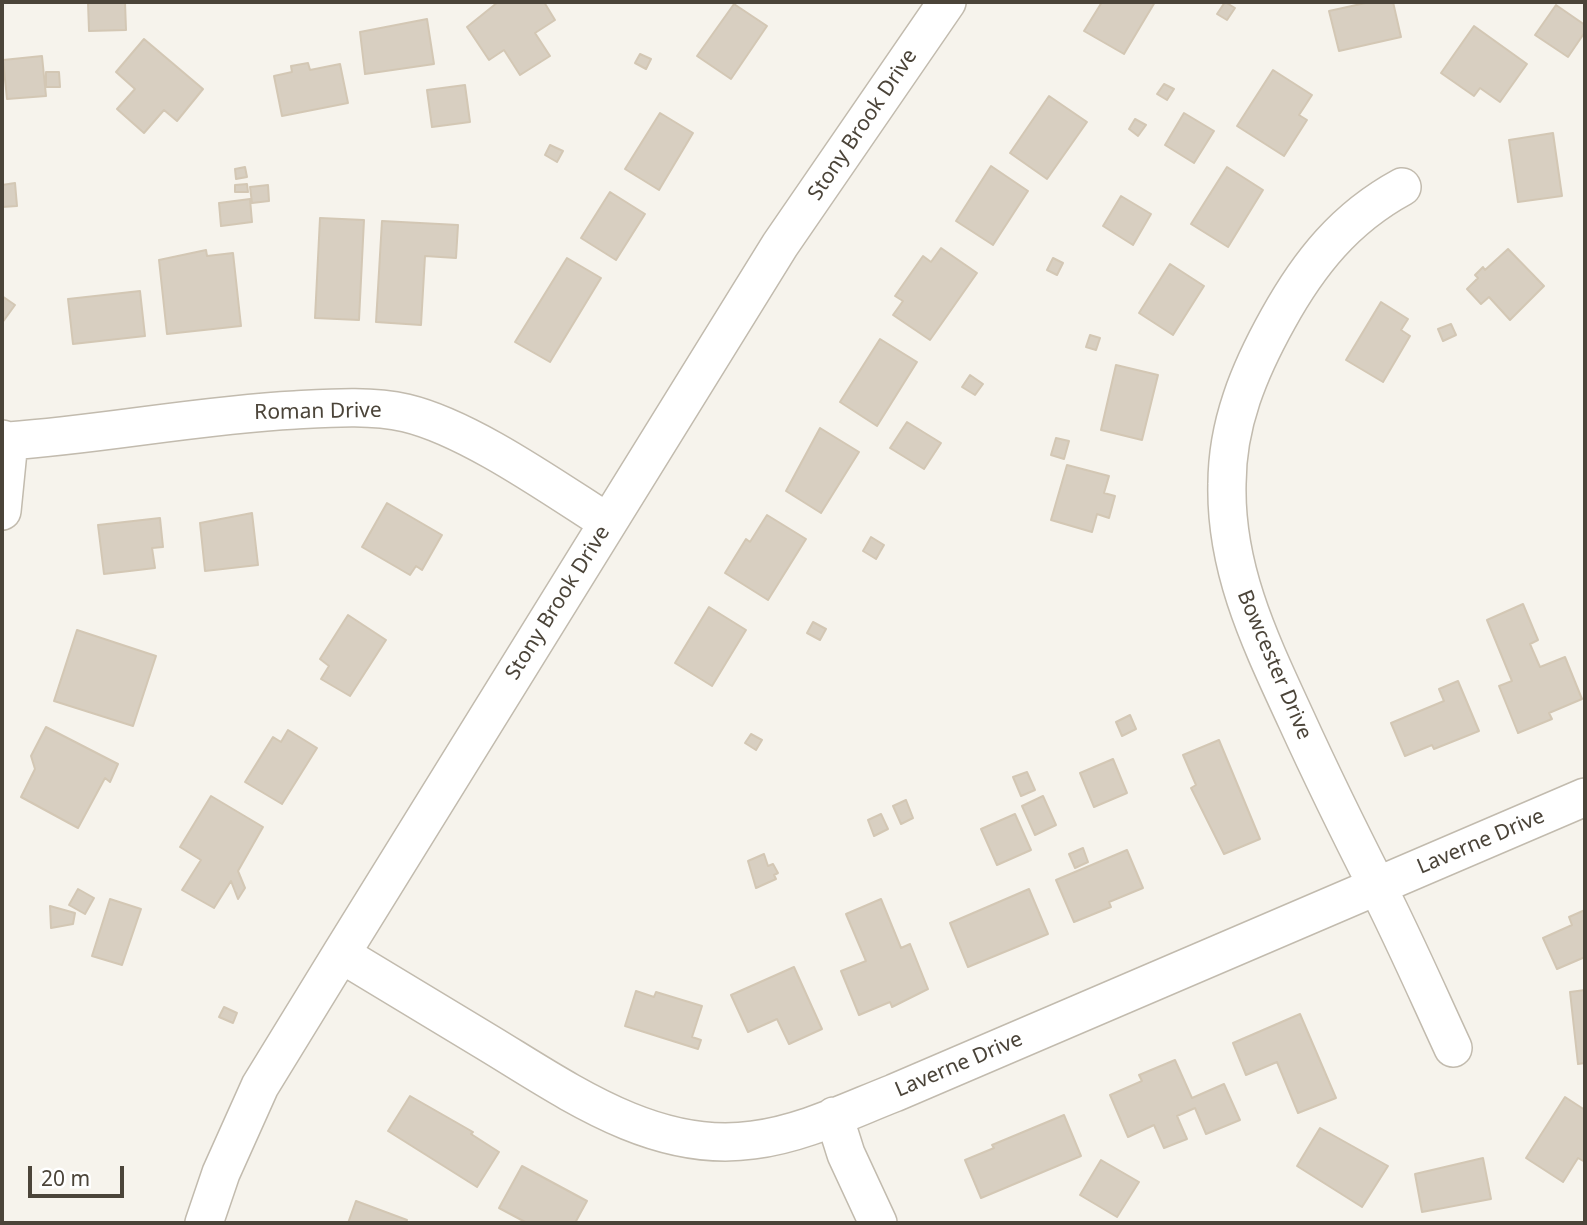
<!DOCTYPE html>
<html>
<head>
<meta charset="utf-8">
<style>
  body { margin:0 }
  #map { position:relative; width:1587px; height:1225px; overflow:hidden; background:#f6f3ec; font-family:"Noto Sans",sans-serif }
  canvas { display:block }
  .frame { position:absolute; inset:0; border:4px solid #4b4439; pointer-events:none }
  .scale { position:absolute; left:28px; top:1166px; width:96px; height:32px; box-sizing:border-box; border:4px solid #4b4439; border-top:0; padding-left:9px; font-size:21px; line-height:24px; white-space:nowrap; color:#4b4439; -webkit-text-stroke:5px #fff; paint-order:stroke }
</style>
</head>
<body>
<div id="map">
<canvas width="1587" height="1225"></canvas>
<div class="frame"></div>
<div class="scale">20 m</div>
</div>
<script>
const context = document.querySelector('canvas').getContext('2d');
context.lineJoin = 'round';
function fillPath(path, color) { context.fillStyle = color; context.fill(path, 'evenodd'); }
function strokePath(path, color, width, dash) { context.strokeStyle = color; context.lineWidth = width; context.lineCap = dash ? 'butt' : 'round'; context.setLineDash(dash || []); context.stroke(path); }
function write(font, color, halo, rows, align = 'center') {
  context.font = font + ' "Noto Sans",sans-serif'; context.lineWidth = 5; context.setLineDash([]); context.textBaseline = 'middle'; context.strokeStyle = halo; context.fillStyle = color; for (const [text, x, y, turn = 0] of rows) {
    context.save(); context.translate(x, y); context.rotate((+turn || 0) * Math.PI / 180); context.textAlign = isNaN(turn) ? turn : align; if (halo) context.strokeText(text, 0, 0); context.fillText(text, 0, 0); context.restore();
  }
}
const building = new Path2D(`
  M 88,2 L 125,2 L 126,30 L 89,31 Z
  M 498,2 L 544,2 L 555,20 L 535,33 L 550,56 L 520,75 L 504,50 L 489,60 L 467,27 Z
  M 1102,2 L 1155,2 L 1124,54 L 1084,31 Z
  M 1225,2 L 1235,8 L 1227,20 L 1217,14 Z
  M 1370,2 L 1393,2 L 1401,37 L 1339,51 L 1329,11 Z
  M 734,4 L 767,26 L 731,79 L 697,56 Z
  M 1556,5 L 1585,25 L 1585,32 L 1568,57 L 1535,35 Z
  M 427,19 L 434,64 L 365,74 L 360,32 Z
  M 1474,26 L 1527,64 L 1500,102 L 1480,88 L 1474,96 L 1441,73 Z
  M 144,39 L 203,89 L 177,121 L 164,110 L 144,133 L 117,109 L 135,89 L 116,72 Z
  M 640,54 L 651,59 L 646,69 L 635,63 Z
  M 42,56 L 46,96 L 7,99 L 3,60 Z
  M 308,63 L 310,70 L 340,64 L 348,103 L 282,116 L 274,76 L 292,72 L 291,66 Z
  M 1273,70 L 1312,95 L 1299,115 L 1307,120 L 1284,156 L 1237,126 Z
  M 46,72 L 59,72 L 60,87 L 46,87 Z
  M 1164,84 L 1174,89 L 1167,100 L 1157,94 Z
  M 465,85 L 470,122 L 432,127 L 427,90 Z
  M 1049,96 L 1087,122 L 1047,179 L 1010,153 Z
  M 660,113 L 693,133 L 659,190 L 625,169 Z
  M 1184,113 L 1214,131 L 1194,163 L 1165,145 Z
  M 1135,119 L 1146,125 L 1138,136 L 1129,129 Z
  M 1553,133 L 1562,196 L 1518,202 L 1509,140 Z
  M 550,145 L 563,151 L 557,162 L 545,155 Z
  M 991,166 L 1028,191 L 993,245 L 956,221 Z
  M 245,167 L 247,177 L 236,179 L 235,169 Z
  M 1227,167 L 1263,190 L 1228,247 L 1191,224 Z
  M 15,183 L 17,206 L 2,207 L 2,185 Z
  M 247,184 L 248,192 L 235,192 L 235,185 Z
  M 268,185 L 269,201 L 252,203 L 250,187 Z
  M 610,192 L 645,214 L 616,260 L 581,238 Z
  M 1121,196 L 1151,214 L 1133,245 L 1103,226 Z
  M 250,199 L 252,222 L 221,226 L 219,203 Z
  M 320,218 L 364,220 L 359,320 L 315,318 Z
  M 382,221 L 458,225 L 456,258 L 425,256 L 421,325 L 376,322 Z
  M 941,248 L 977,273 L 930,340 L 893,315 L 903,301 L 895,296 L 923,256 L 931,262 Z
  M 1508,249 L 1544,286 L 1510,320 L 1489,297 L 1481,304 L 1467,289 L 1478,278 L 1475,275 L 1483,267 L 1485,270 Z
  M 206,250 L 207,256 L 233,253 L 241,326 L 167,334 L 159,260 Z
  M 567,258 L 601,278 L 550,362 L 515,342 Z
  M 1053,258 L 1063,263 L 1057,275 L 1047,270 Z
  M 1170,264 L 1204,286 L 1173,335 L 1139,313 Z
  M 140,291 L 145,336 L 73,344 L 68,299 Z
  M 2,296 L 15,305 L 2,323 Z
  M 1381,302 L 1408,319 L 1401,330 L 1410,336 L 1383,382 L 1346,360 Z
  M 1451,324 L 1456,335 L 1443,341 L 1438,329 Z
  M 1090,335 L 1100,338 L 1096,350 L 1086,347 Z
  M 880,339 L 917,362 L 877,426 L 840,402 Z
  M 1116,365 L 1158,375 L 1142,440 L 1101,430 Z
  M 970,375 L 983,384 L 975,395 L 962,387 Z
  M 907,422 L 941,443 L 924,469 L 890,448 Z
  M 820,428 L 859,452 L 821,513 L 786,491 Z
  M 1056,438 L 1069,441 L 1064,459 L 1051,455 Z
  M 1067,465 L 1109,476 L 1104,493 L 1115,496 L 1109,518 L 1097,514 L 1092,532 L 1051,520 Z
  M 387,503 L 442,535 L 422,570 L 416,566 L 410,575 L 362,547 Z
  M 252,513 L 258,565 L 205,571 L 200,523 Z
  M 767,515 L 806,539 L 768,600 L 725,573 L 746,539 L 750,542 Z
  M 160,518 L 163,547 L 152,548 L 155,568 L 104,574 L 98,525 Z
  M 871,537 L 884,545 L 876,559 L 863,551 Z
  M 1523,604 L 1538,640 L 1530,644 L 1540,667 L 1565,657 L 1582,699 L 1549,713 L 1552,719 L 1518,733 L 1499,686 L 1512,681 L 1487,620 Z
  M 709,607 L 746,630 L 712,686 L 675,663 Z
  M 348,615 L 386,640 L 350,696 L 321,679 L 329,666 L 320,659 Z
  M 813,622 L 826,629 L 820,640 L 807,633 Z
  M 77,630 L 156,656 L 133,726 L 54,701 Z
  M 1458,681 L 1479,731 L 1434,749 L 1432,745 L 1405,756 L 1391,723 L 1444,701 L 1439,689 Z
  M 1130,715 L 1136,729 L 1122,736 L 1116,722 Z
  M 46,727 L 118,764 L 110,782 L 105,778 L 78,828 L 21,797 L 35,769 L 31,756 Z
  M 288,730 L 317,748 L 282,804 L 245,782 L 273,737 L 281,742 Z
  M 751,734 L 762,740 L 756,750 L 745,743 Z
  M 1219,740 L 1260,839 L 1224,854 L 1191,788 L 1196,785 L 1183,755 Z
  M 1113,759 L 1127,793 L 1094,807 L 1080,773 Z
  M 1027,772 L 1035,790 L 1021,796 L 1013,777 Z
  M 211,796 L 263,827 L 238,871 L 245,888 L 238,899 L 231,881 L 214,908 L 182,890 L 201,860 L 180,847 Z
  M 1043,796 L 1056,825 L 1035,835 L 1022,806 Z
  M 906,800 L 913,818 L 901,824 L 893,806 Z
  M 881,814 L 888,829 L 874,836 L 868,820 Z
  M 1015,814 L 1031,850 L 997,865 L 981,829 Z
  M 1083,848 L 1088,862 L 1075,868 L 1069,854 Z
  M 1127,850 L 1143,888 L 1109,902 L 1111,907 L 1074,922 L 1056,880 Z
  M 764,854 L 768,866 L 773,864 L 778,873 L 774,875 L 776,879 L 756,888 L 748,861 Z
  M 78,889 L 94,898 L 85,914 L 69,905 Z
  M 1029,889 L 1048,934 L 968,967 L 950,923 Z
  M 110,899 L 141,909 L 122,965 L 92,956 Z
  M 881,899 L 901,948 L 910,944 L 928,989 L 892,1007 L 890,1002 L 859,1015 L 841,971 L 866,961 L 846,914 Z
  M 50,906 L 75,913 L 73,924 L 51,928 Z
  M 1585,910 L 1585,957 L 1557,969 L 1543,938 L 1572,925 L 1569,917 Z
  M 794,967 L 822,1029 L 789,1044 L 777,1019 L 748,1032 L 731,995 Z
  M 1585,990 L 1585,1063 L 1578,1064 L 1570,992 Z
  M 636,991 L 654,997 L 656,992 L 702,1006 L 692,1037 L 701,1040 L 698,1049 L 625,1026 Z
  M 224,1007 L 237,1013 L 233,1023 L 219,1017 Z
  M 1300,1014 L 1336,1098 L 1298,1113 L 1277,1062 L 1246,1075 L 1233,1043 Z
  M 1175,1060 L 1192,1098 L 1224,1084 L 1240,1120 L 1206,1134 L 1195,1108 L 1177,1116 L 1187,1139 L 1164,1148 L 1154,1125 L 1128,1137 L 1110,1095 L 1142,1081 L 1139,1075 Z
  M 410,1096 L 473,1132 L 471,1134 L 499,1152 L 477,1187 L 388,1131 Z
  M 1565,1097 L 1585,1110 L 1585,1162 L 1578,1158 L 1563,1182 L 1526,1158 Z
  M 1064,1115 L 1081,1156 L 981,1198 L 965,1160 L 994,1148 L 992,1145 Z
  M 1320,1128 L 1388,1166 L 1362,1207 L 1297,1166 Z
  M 1483,1158 L 1491,1199 L 1422,1212 L 1415,1174 Z
  M 1101,1160 L 1139,1182 L 1117,1217 L 1080,1195 Z
  M 522,1166 L 587,1201 L 575,1223 L 527,1223 L 499,1208 Z
  M 356,1201 L 407,1220 L 406,1223 L 348,1223 Z`);
fillPath(building, '#d8cfc1');
strokePath(building, '#d3c7b4', 2);
const minor = new Path2D(`
  M 1402,187 C 1345,218 1309,263 1278,319 C 1249,371 1227,424 1227,484 C 1225,570 1261,643 1296,719 C 1322,776 1349,831 1377,886 C 1404,939 1428,994 1453,1048
  M 2,439 L 9,441 C 105,434 199,415 295,410 C 331,408 371,405 406,413 C 469,428 552,487 607,522
  M 2,511 L 9,441
  M 341,954 C 390,984 440,1014 490,1044 C 569,1092 656,1154 753,1140 C 802,1134 848,1111 894,1093 L 1585,797
  M 834,1116 L 846,1154 L 878,1223
  M 204,1223 L 221,1173 L 260,1086 L 341,954 L 780,245 L 947,2`);
strokePath(minor, '#c2bbae', 40);
strokePath(minor, '#fff', 37);
write('21px', '#4b4439', '#fff', [
  ["Stony Brook Drive",863,125,-56],
  ["Roman Drive",318,412,-1],
  ["Stony Brook Drive",558,603,-58],
  ["Bowcester Drive",1274,665,67],
  ["Laverne Drive",1481,842,-23],
  ["Laverne Drive",959,1065,-23]
]);
</script>
</body>
</html>
